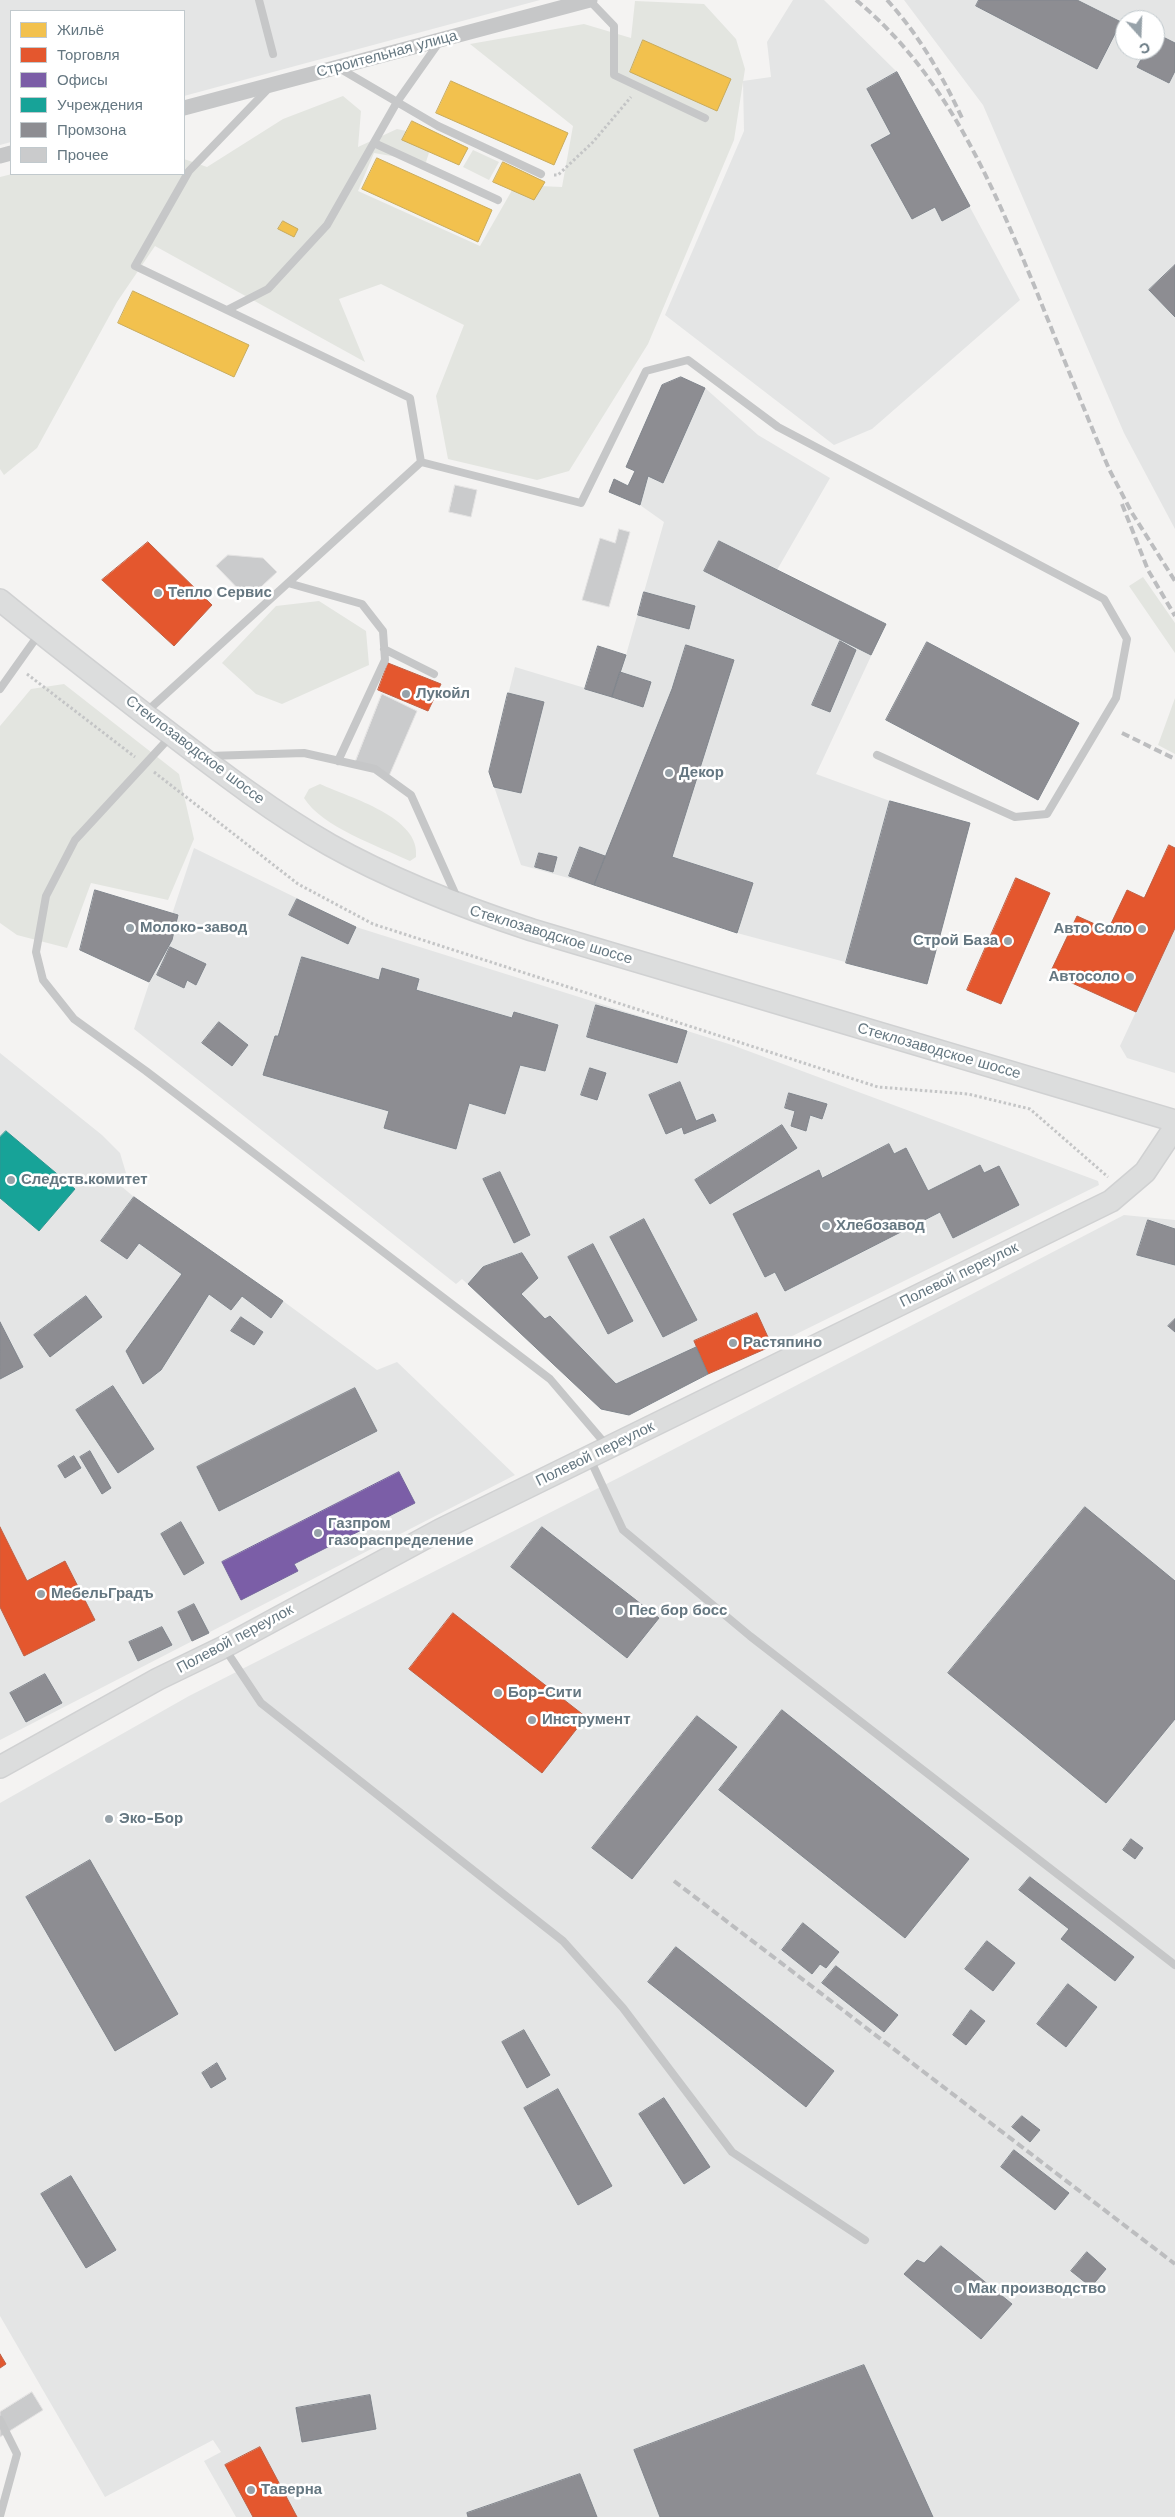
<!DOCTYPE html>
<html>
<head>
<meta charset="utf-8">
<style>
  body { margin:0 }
  #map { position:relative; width:1175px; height:2517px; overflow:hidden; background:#f4f3f2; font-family:"Work Sans",sans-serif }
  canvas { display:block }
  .legend { position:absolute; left:10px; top:10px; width:175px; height:165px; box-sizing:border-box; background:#fff; border:1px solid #c1c9cd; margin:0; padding:6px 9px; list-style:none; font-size:15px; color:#657781 }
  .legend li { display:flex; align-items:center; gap:10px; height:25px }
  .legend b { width:25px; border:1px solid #c1c9cd }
  .north { position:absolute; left:1115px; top:10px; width:50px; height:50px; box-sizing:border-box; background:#fff; border:1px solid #c1c9cd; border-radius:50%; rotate:160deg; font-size:14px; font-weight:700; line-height:20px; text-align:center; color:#657781 }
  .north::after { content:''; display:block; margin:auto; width:18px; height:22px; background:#97a2a9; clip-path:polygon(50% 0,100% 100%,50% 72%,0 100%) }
</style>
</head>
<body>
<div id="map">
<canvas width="1175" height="2517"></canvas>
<ul class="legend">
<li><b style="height:14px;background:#f2c14e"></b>Жильё</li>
<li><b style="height:14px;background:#e4572e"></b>Торговля</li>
<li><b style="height:14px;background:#7b5ea7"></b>Офисы</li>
<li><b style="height:14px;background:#17a398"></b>Учреждения</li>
<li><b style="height:14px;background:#8d8d92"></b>Промзона</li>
<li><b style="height:14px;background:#cacbcc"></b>Прочее</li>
</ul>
<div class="north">С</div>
</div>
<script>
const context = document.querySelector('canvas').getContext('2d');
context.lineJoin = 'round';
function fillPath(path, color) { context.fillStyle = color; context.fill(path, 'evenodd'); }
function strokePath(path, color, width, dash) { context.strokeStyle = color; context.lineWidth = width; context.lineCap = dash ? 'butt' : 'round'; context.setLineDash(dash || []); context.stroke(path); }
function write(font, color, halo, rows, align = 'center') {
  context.font = font + ' "Work Sans",sans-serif'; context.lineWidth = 5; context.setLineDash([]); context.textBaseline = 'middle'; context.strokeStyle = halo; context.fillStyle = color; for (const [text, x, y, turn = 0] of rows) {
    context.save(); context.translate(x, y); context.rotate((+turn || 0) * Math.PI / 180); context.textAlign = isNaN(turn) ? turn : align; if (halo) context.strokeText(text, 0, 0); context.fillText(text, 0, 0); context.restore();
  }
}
fillPath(new Path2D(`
  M 0,0 L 540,0 L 184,96 L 184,11 L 11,11 L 11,142 L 0,145 Z
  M 793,0 L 824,0 L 897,72 L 1020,300 L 872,429 L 834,445 L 665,315 L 744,131 L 743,81 L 771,77 L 767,42 Z
  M 904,0 L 1175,0 L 1175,529 L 1124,433 L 983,105 ZM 1125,20 L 1155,20 L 1155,50 L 1125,50 Z
  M 681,377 L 705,388 L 758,435 L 830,478 L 777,570 L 886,624 L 816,774 L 890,801 L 970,823 L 927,984 L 737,933 L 594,885 L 521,865 L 489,772 L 515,667 L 585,688 L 598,646 L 626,655 L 664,522 L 640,505 L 609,492 L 614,479 L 628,485 L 635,471 L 626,467 L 662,385 Z
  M 194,848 L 356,927 L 732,1045 L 1098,1181 L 1099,1185 L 772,1346 L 708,1374 L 629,1415 L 601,1409 L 462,1279 L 456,1284 L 134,1029 Z
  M 1175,928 L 1175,1073 L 1127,1058 L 1120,1046 Z
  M 0,1053 L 102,1135 L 120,1153 L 126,1173 L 121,1186 L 134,1197 L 283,1301 L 377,1370 L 397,1362 L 515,1475 L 0,1740 Z
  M 1124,1215 L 1175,1220 L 1175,2517 L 236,2517 L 204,2461 L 221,2452 L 213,2440 L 105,2497 L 0,2316 L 0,1803 L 189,1696 L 624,1475 Z`), '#e4e5e5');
fillPath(new Path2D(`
  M 635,1 L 704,4 L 736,39 L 745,69 L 734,140 L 648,344 L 569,471 L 537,480 L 448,459 L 436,396 L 464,325 L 381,284 L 339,299 L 365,362 L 155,246 L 117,302 L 37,448 L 4,475 L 0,469 L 0,177 L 12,174 L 184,174 L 184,159 L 207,167 L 283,119 L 343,96 L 361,111 L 358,147 L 397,129 L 434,137 L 426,162 L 374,153 L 358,191 L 480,246 L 515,185 L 562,187 L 573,126 L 470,44 L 584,24 L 631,38 Z
  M 473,150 L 499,162 L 489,180 L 463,167 Z
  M 1143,577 L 1175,623 L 1175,653 L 1129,586 Z
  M 319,601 L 366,631 L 369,665 L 282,704 L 256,694 L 222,663 L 276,606 Z
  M 64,684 L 179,774 L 194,839 L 168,900 L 91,883 L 67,948 L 17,935 L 0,923 L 0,726 L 31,689 Z
  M 1175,698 L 1175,754 L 1158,745 Z
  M 320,784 C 350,798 421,817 416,857 L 410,861 C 378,846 322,827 304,798 L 309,789 Z`), '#e3e5e0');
const homes = new Path2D(`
  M 643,40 L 731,79 L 717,111 L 630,72 Z
  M 451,81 L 568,133 L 554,165 L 436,113 Z
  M 412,121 L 468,148 L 459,165 L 402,140 Z
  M 377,158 L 492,210 L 478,242 L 362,189 Z
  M 503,162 L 545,182 L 534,200 L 493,182 Z
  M 283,221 L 298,229 L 294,237 L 278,229 Z
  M 133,291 L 249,345 L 234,377 L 118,323 Z`);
fillPath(homes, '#f2c14e');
strokePath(homes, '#c8ab5d', 1);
const shops = new Path2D(`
  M 148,542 L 212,605 L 174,646 L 102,580 Z
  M 388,663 L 441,684 L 428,711 L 378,690 Z
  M 1169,845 L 1175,848 L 1175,928 L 1136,1012 L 1050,973 L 1077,916 L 1108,930 L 1127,890 L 1144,898 Z
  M 1016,878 L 1050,893 L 1001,1004 L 967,990 Z
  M 757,1313 L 772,1346 L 708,1374 L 694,1341 Z
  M 0,1527 L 27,1581 L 65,1561 L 95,1620 L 24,1656 L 0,1607 Z
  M 453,1613 L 586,1717 L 542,1773 L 409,1669 Z
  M 0,2354 L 6,2364 L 0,2368 Z
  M 260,2447 L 297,2517 L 253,2517 L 225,2465 Z`);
fillPath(shops, '#e4572e');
strokePath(shops, '#be6147', 1);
const offices = new Path2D(`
  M 399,1472 L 415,1503 L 294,1564 L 298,1571 L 241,1600 L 222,1562 Z`);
fillPath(offices, '#7b5ea7');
strokePath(offices, '#74669c', 1);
const public = new Path2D(`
  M 6,1131 L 75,1189 L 39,1231 L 0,1198 L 0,1137 Z`);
fillPath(public, '#17a398');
strokePath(public, '#2e9691', 1);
const industry = new Path2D(`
  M 979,0 L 1077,0 L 1121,22 L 1097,69 L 976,6 Z
  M 1155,33 L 1175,43 L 1175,71 L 1169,83 L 1137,67 L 1146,50 L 1155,50 Z
  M 897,72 L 970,206 L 942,221 L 935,207 L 912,219 L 871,145 L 891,134 L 867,89 Z
  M 1175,265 L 1175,317 L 1149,290 Z
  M 681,377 L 705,388 L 663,483 L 648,476 L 640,505 L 609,492 L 614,479 L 628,486 L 635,471 L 626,467 L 662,385 Z
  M 719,541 L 886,624 L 871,655 L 704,571 Z
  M 644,592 L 695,606 L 689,629 L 638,615 Z
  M 840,641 L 856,650 L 830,712 L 812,705 Z
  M 927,642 L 1079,723 L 1038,800 L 886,720 Z
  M 686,645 L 734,660 L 672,857 L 753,883 L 737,933 L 594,885 L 672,689 Z
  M 598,646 L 626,655 L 612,697 L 585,689 Z
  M 620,672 L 651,682 L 643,707 L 612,697 Z
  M 508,693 L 544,702 L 521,793 L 494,787 L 489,772 Z
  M 890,801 L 970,823 L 927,984 L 846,963 Z
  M 580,847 L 605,856 L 594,885 L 569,876 Z
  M 539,853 L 557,857 L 553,872 L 535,867 Z
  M 95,890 L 178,915 L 172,940 L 149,982 L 80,950 Z
  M 297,899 L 356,927 L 348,944 L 289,915 Z
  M 170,947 L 206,964 L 196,985 L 187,980 L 184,988 L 157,975 Z
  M 302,957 L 379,980 L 382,968 L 419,979 L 416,990 L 512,1018 L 514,1012 L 558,1025 L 545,1071 L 520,1065 L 505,1114 L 469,1103 L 456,1149 L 384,1128 L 389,1111 L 263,1075 L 275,1036 L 278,1036 Z
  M 596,1005 L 687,1031 L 677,1063 L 587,1037 Z
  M 219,1022 L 248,1045 L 232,1066 L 202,1043 Z
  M 590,1068 L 606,1073 L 597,1100 L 581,1095 Z
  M 680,1082 L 696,1121 L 713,1114 L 716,1121 L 684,1134 L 682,1127 L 666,1134 L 649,1095 Z
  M 789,1093 L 827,1104 L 822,1119 L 810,1115 L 806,1131 L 791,1126 L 795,1111 L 785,1108 Z
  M 782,1125 L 797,1148 L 710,1204 L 695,1180 Z
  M 889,1144 L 894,1154 L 906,1148 L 928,1191 L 980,1165 L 984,1173 L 999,1166 L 1019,1205 L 953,1238 L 940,1212 L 785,1291 L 775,1272 L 765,1277 L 733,1214 L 819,1170 L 822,1178 Z
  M 500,1172 L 530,1235 L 514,1243 L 483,1179 Z
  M 134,1197 L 283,1301 L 271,1318 L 242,1296 L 231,1310 L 209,1294 L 161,1370 L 143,1384 L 126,1351 L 182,1274 L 139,1243 L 127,1259 L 101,1241 Z
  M 644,1219 L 697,1320 L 663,1337 L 610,1237 Z
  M 1148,1220 L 1175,1229 L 1175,1265 L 1137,1255 Z
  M 593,1244 L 633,1321 L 608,1334 L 568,1257 Z
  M 522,1253 L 538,1278 L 521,1294 L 545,1319 L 550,1316 L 616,1384 L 696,1347 L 708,1374 L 629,1415 L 601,1409 L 468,1284 L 483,1267 Z
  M 86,1296 L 102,1317 L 50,1357 L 34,1335 Z
  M 241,1317 L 263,1332 L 254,1345 L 231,1331 Z
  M 1175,1319 L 1175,1332 L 1168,1326 Z
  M 0,1322 L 23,1367 L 0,1379 Z
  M 113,1386 L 154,1449 L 118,1473 L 76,1410 Z
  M 355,1388 L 377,1431 L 219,1511 L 197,1467 Z
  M 90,1451 L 111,1488 L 102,1494 L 80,1457 Z
  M 74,1456 L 81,1468 L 65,1478 L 58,1466 Z
  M 1085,1507 L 1175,1581 L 1175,1719 L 1106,1803 L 948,1673 Z
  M 181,1522 L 204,1563 L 184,1575 L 161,1534 Z
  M 542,1527 L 659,1618 L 627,1658 L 511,1567 Z
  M 194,1604 L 209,1633 L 192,1641 L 178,1612 Z
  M 162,1627 L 172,1645 L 138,1661 L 129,1642 Z
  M 45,1674 L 62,1703 L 26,1722 L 10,1693 Z
  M 782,1710 L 969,1859 L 905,1938 L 719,1790 Z
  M 697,1716 L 737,1747 L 632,1879 L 592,1848 Z
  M 1131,1839 L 1143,1848 L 1135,1859 L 1123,1850 Z
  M 90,1860 L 178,2014 L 115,2051 L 26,1897 Z
  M 1030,1877 L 1134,1957 L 1115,1981 L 1061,1939 L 1069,1929 L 1019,1890 Z
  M 803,1923 L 839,1952 L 826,1968 L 820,1964 L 812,1974 L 782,1950 Z
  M 987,1941 L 1015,1963 L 993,1991 L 965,1969 Z
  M 676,1947 L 834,2071 L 806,2107 L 648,1982 Z
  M 836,1966 L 898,2015 L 884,2032 L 822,1983 Z
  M 1068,1984 L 1097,2007 L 1066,2047 L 1037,2024 Z
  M 971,2010 L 985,2021 L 966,2045 L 953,2035 Z
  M 524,2030 L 550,2075 L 527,2088 L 502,2042 Z
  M 217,2063 L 226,2079 L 211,2088 L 202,2073 Z
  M 558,2089 L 612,2186 L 578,2205 L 524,2108 Z
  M 664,2098 L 710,2167 L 684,2184 L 639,2114 Z
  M 1022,2116 L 1040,2130 L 1030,2142 L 1012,2127 Z
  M 1014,2150 L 1069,2193 L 1055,2210 L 1001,2167 Z
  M 71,2176 L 116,2250 L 86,2268 L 41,2194 Z
  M 941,2246 L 1012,2304 L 981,2339 L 904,2274 L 917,2260 L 924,2263 Z
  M 1087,2252 L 1106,2269 L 1091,2287 L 1071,2271 Z
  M 864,2365 L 933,2517 L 660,2517 L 634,2450 Z
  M 370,2395 L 376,2429 L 302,2442 L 296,2408 Z
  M 580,2474 L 597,2517 L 468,2517 L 467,2513 Z`);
fillPath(industry, '#8d8d92');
strokePath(industry, '#81868d', 1);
const building = new Path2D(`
  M 455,485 L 477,490 L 471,517 L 449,512 Z
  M 619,529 L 630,532 L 609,607 L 582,600 L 600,538 L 615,543 Z
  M 228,555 L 263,558 L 277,572 L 248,599 L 216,566 Z
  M 382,694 L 417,711 L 389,776 L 355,763 Z
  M 32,2392 L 43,2410 L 0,2437 L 0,2412 Z`);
fillPath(building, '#cacbcc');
strokePath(building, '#e3e2e2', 1);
const secondary = new Path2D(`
  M 0,600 C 50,641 101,680 151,719 C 209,763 267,809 330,845 C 394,881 462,907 532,930 L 1175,1121
  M 0,1767 L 158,1679 L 224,1647 L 440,1530 L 1111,1201 L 1145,1172 L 1175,1127`);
strokePath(secondary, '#d0d1d2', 24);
strokePath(new Path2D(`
  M 554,175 L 558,175 L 593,142 L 631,97
  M 27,674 L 135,757
  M 154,772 L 298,884 L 373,924 L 878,1087 L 968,1094 L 1030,1109 L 1108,1177`), '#c4c5c6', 3, [2.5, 2.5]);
strokePath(new Path2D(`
  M 259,0 L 273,54
  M 589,0 L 614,26 L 614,75 L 705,118
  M 339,68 L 438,126 L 541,174
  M 268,89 L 189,171 L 135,266 L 410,398 L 421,462
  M 374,143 L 498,200
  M 227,310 L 268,289 L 327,225 L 397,102 L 440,41
  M 421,462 L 581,503 L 646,371 L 688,360 L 778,427 L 1104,599 L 1127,639 L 1116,698 L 1047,814 L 1015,817 L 877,755
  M 288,583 L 362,604 L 383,631 L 385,660 L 338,761
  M 384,649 L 434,674
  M 0,689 L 39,634
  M 145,713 L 421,462
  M 171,736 L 75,840 L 46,896 L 36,952 L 43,980 L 74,1019 L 146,1071 L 550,1379 L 608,1447
  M 208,756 L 304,753 L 375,769 L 411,795 L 458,900
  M 590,1459 L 623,1530 L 750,1636 L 1175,1965
  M 225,1649 L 261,1703 L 563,1941 L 623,2008 L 732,2152 L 865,2240
  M 0,2420 L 17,2454 L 0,2516`), '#c6c7c8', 8);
strokePath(new Path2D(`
  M 184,108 L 590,0
  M 0,156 L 11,153`), '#c6c7c8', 15);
strokePath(secondary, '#dcdddd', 21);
strokePath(new Path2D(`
  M 856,0 C 947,75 992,184 1036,290 C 1060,350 1084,409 1109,469 L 1132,513 L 1175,581
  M 887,0 C 919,35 942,75 962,118
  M 1122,504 L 1148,570 L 1175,616
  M 1122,733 L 1175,759
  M 674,1881 L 1175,2264`), '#bcbdbf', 4, [8, 4]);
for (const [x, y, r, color] of [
  [158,593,5,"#97a2a9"],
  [406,694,5,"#97a2a9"],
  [669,773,5,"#97a2a9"],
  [130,928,5,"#97a2a9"],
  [1142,929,5,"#97a2a9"],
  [1008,941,5,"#97a2a9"],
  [1130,977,5,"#97a2a9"],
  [11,1180,5,"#97a2a9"],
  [826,1226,5,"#97a2a9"],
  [733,1343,5,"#97a2a9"],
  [318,1533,5,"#97a2a9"],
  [41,1594,5,"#97a2a9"],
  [619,1611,5,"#97a2a9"],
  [498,1693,5,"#97a2a9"],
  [532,1720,5,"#97a2a9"],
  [109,1819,5,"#97a2a9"],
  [958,2289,5,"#97a2a9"],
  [251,2490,5,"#97a2a9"]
]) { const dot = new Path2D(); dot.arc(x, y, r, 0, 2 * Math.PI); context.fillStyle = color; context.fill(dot); strokePath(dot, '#fff', 2); }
write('15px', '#657781', '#fff', [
  ["Строительная улица",387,54,-15],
  ["Стеклозаводское шоссе",195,750,37],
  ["Стеклозаводское шоссе",551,935,17],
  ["Стеклозаводское шоссе",939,1051,16],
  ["Полевой переулок",959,1275,-26],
  ["Полевой переулок",595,1454,-26],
  ["Полевой переулок",235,1639,-28]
]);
write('bold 15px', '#657781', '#fff', [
  ["Тепло Сервис",168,593],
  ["Лукойл",416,694],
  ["Декор",679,773],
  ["Молоко-завод",140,928],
  ["Авто Соло",1132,929,"right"],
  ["Строй База",998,941,"right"],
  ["Автосоло",1120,977,"right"],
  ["Следств.комитет",21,1180],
  ["Хлебозавод",836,1226],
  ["Растяпино",743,1343],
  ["Газпром",328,1524],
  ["газораспределение",328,1541],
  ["МебельГрадъ",51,1594],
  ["Пес бор босс",629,1611],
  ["Бор-Сити",508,1693],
  ["Инструмент",542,1720],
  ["Эко-Бор",119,1819],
  ["Мак производство",968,2289],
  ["Таверна",261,2490]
], 'left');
</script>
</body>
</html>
